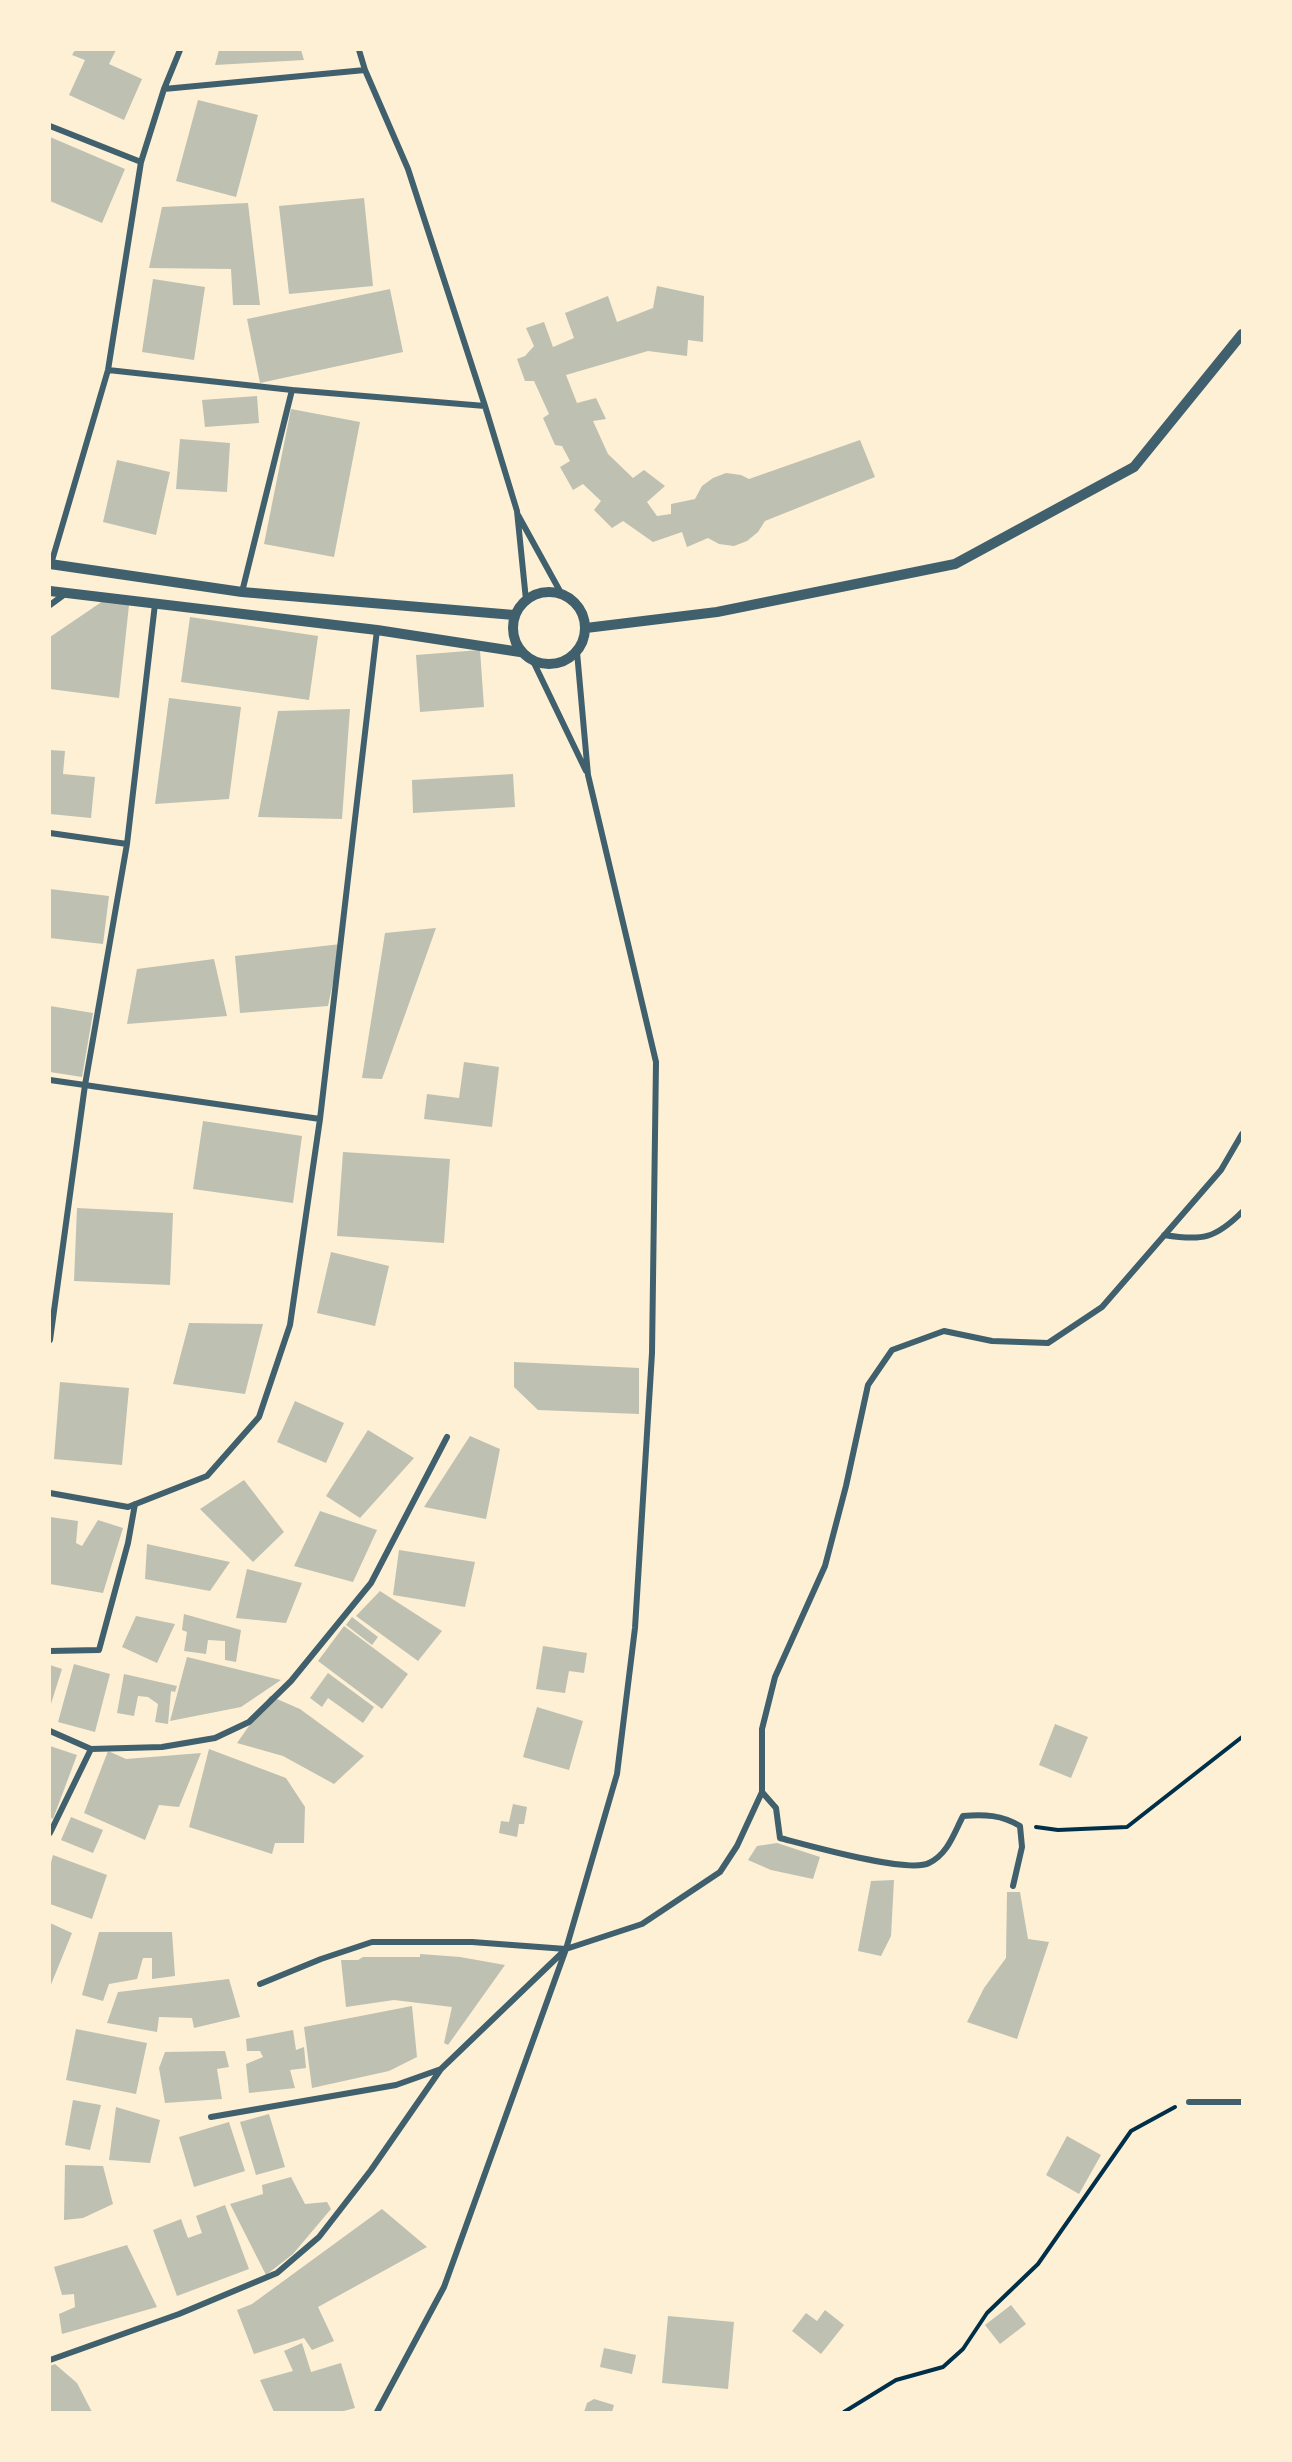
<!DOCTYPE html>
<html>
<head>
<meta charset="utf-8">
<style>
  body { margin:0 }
  #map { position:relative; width:1292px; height:2462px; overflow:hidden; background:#fdf0d5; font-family:Mulish,sans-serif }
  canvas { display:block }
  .frame { position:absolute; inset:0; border:51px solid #fdf0d5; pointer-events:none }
</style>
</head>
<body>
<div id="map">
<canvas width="1292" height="2462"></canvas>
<div class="frame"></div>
</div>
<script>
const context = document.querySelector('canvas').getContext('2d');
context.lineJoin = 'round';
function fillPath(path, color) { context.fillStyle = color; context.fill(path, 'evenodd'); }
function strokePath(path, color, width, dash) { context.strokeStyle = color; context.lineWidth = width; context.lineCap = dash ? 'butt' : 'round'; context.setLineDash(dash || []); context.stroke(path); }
fillPath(new Path2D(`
  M 75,50 L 116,50 L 109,64 L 142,79 L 124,120 L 69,95 L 85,60 L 72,55 Z
  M 219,50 L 301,50 L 304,60 L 215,65 Z
  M 198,100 L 258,115 L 236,197 L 176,181 Z
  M 50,137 L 125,169 L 102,223 L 50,201 Z
  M 364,198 L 373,286 L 289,294 L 279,206 Z
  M 248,203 L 260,305 L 233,305 L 231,269 L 149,268 L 162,207 Z
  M 153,279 L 205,287 L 194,360 L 142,352 Z
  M 657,286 L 704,296 L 703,342 L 688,340 L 687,356 L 648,351 L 566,375 L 577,403 L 596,398 L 606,419 L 593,421 L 608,454 L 633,478 L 644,470 L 665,486 L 647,502 L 657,516 L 671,514 L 671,504 L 695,499 L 702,486 L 713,478 L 726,473 L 741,475 L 749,479 L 860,440 L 875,477 L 765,521 L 758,532 L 747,541 L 734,546 L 719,544 L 708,538 L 687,547 L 682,532 L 653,542 L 623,521 L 612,528 L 594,510 L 601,501 L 583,484 L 573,490 L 560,467 L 570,461 L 562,446 L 555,445 L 543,418 L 549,414 L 534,381 L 525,381 L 517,359 L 525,356 L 534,346 L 526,328 L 544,322 L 553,347 L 574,338 L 565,313 L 608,296 L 617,322 L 653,308 Z
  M 390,289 L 403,352 L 260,383 L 247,319 Z
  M 257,396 L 259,423 L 205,427 L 202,400 Z
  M 291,409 L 360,422 L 334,557 L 264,544 Z
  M 180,439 L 230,443 L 227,492 L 176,489 Z
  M 117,460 L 170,472 L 156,535 L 103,522 Z
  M 103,601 L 129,605 L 119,698 L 50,689 L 50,637 Z
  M 190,617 L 318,636 L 309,700 L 181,682 Z
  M 480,650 L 484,707 L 420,712 L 416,655 Z
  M 169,698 L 241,707 L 229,799 L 155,804 Z
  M 350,709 L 342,819 L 258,817 L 278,711 Z
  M 50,750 L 65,751 L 63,774 L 95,777 L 91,818 L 50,814 Z
  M 513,774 L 515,807 L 413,813 L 412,780 Z
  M 50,889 L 109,896 L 103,944 L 50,938 Z
  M 436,928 L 382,1079 L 362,1078 L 385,933 Z
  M 341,944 L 328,1006 L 240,1013 L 235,956 Z
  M 214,959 L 227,1016 L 127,1024 L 137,969 Z
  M 50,1006 L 93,1013 L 82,1077 L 50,1072 Z
  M 464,1062 L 499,1067 L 492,1127 L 424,1119 L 427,1094 L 459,1098 Z
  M 203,1121 L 302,1136 L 293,1203 L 193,1189 Z
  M 343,1152 L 450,1159 L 444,1243 L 337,1236 Z
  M 77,1208 L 173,1213 L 170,1285 L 74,1281 Z
  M 331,1252 L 389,1266 L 375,1326 L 317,1313 Z
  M 189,1323 L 263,1324 L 245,1394 L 173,1384 Z
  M 514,1362 L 639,1368 L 639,1414 L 538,1410 L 514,1387 Z
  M 60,1382 L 129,1388 L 122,1465 L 54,1459 Z
  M 295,1401 L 344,1423 L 326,1463 L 277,1442 Z
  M 368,1430 L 414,1458 L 360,1518 L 326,1496 Z
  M 470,1436 L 500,1449 L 486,1519 L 424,1507 Z
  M 244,1480 L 284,1532 L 253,1562 L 200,1509 Z
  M 320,1511 L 377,1530 L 353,1582 L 294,1566 Z
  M 50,1517 L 78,1521 L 76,1543 L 82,1546 L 98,1520 L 123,1528 L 103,1593 L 50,1584 Z
  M 147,1544 L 230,1562 L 210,1591 L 145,1579 Z
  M 399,1550 L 475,1562 L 465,1607 L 393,1595 Z
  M 247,1569 L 302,1583 L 286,1623 L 236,1618 Z
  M 380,1591 L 442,1631 L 418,1661 L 356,1616 Z
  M 184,1614 L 241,1630 L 236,1662 L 225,1660 L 225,1641 L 208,1640 L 206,1654 L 184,1651 L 187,1632 L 182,1630 Z
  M 136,1616 L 175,1624 L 157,1663 L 122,1647 Z
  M 352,1617 L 378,1637 L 372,1645 L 346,1625 Z
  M 344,1626 L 408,1674 L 382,1709 L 318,1661 Z
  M 543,1646 L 587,1653 L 584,1673 L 569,1671 L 565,1693 L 536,1689 Z
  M 187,1657 L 281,1680 L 241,1707 L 170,1721 Z
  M 74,1664 L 110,1674 L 95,1732 L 58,1722 Z
  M 50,1665 L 62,1669 L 50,1707 Z
  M 328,1673 L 374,1707 L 363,1723 L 328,1698 L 322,1707 L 310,1698 Z
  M 124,1674 L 177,1686 L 175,1692 L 171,1691 L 168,1724 L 155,1722 L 158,1704 L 148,1697 L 138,1696 L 134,1716 L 117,1713 Z
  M 270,1696 L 300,1709 L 364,1756 L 334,1784 L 283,1756 L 237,1743 Z
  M 537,1707 L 583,1721 L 569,1770 L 523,1757 Z
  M 1055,1724 L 1088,1737 L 1071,1778 L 1039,1765 Z
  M 50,1746 L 77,1755 L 53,1819 L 50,1817 Z
  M 209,1749 L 286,1778 L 305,1807 L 304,1843 L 275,1843 L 272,1854 L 189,1827 Z
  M 108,1751 L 126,1759 L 201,1753 L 179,1807 L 159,1805 L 145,1840 L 84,1813 Z
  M 513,1804 L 527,1807 L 524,1824 L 519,1824 L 517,1837 L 499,1833 L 501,1821 L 509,1822 Z
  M 71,1817 L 103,1830 L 93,1853 L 61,1840 Z
  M 777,1843 L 820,1857 L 813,1879 L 771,1870 L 748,1860 L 757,1846 Z
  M 53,1855 L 107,1875 L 92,1919 L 50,1904 L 50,1866 Z
  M 894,1880 L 891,1936 L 881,1956 L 858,1951 L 871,1881 Z
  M 1007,1892 L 1020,1892 L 1028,1939 L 1049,1942 L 1017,2039 L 967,2022 L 984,1988 L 1006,1958 Z
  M 50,1923 L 72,1933 L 50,1987 Z
  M 99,1932 L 172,1932 L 175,1976 L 152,1979 L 152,1958 L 143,1958 L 137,1979 L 109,1984 L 103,2001 L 82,1995 Z
  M 420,1954 L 460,1957 L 505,1965 L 448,2045 L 444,2043 L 452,2007 L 394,2000 L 346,2007 L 341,1960 L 358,1960 L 363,1957 L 420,1957 Z
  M 229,1979 L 240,2017 L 194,2028 L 192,2018 L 159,2017 L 157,2032 L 107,2023 L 118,1992 Z
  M 412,2006 L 417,2057 L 389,2071 L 312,2088 L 304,2027 Z
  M 76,2029 L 147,2043 L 136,2094 L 66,2080 Z
  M 293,2030 L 296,2050 L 304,2047 L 306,2068 L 290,2070 L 295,2088 L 249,2093 L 246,2064 L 263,2057 L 260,2051 L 247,2051 L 246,2039 Z
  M 225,2051 L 229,2067 L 217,2069 L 222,2099 L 165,2103 L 159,2068 L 165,2052 Z
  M 73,2100 L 101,2105 L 90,2150 L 65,2145 Z
  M 116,2107 L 160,2120 L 150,2163 L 109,2160 Z
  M 269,2114 L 285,2167 L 256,2175 L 240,2122 Z
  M 229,2122 L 245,2171 L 194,2187 L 179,2137 Z
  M 1067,2136 L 1101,2155 L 1079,2194 L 1046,2175 Z
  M 65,2165 L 103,2166 L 113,2204 L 83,2218 L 64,2220 Z
  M 291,2177 L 305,2204 L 327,2202 L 331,2209 L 293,2254 L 266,2275 L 230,2204 L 263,2194 L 262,2185 Z
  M 225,2205 L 249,2269 L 177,2296 L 153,2230 L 181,2219 L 188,2238 L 202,2233 L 196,2216 Z
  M 382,2209 L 427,2247 L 318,2307 L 334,2341 L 312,2350 L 304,2338 L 254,2354 L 237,2310 L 252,2304 Z
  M 127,2245 L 157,2307 L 62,2334 L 59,2314 L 75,2307 L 74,2294 L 62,2295 L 54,2267 Z
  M 1011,2305 L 1026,2324 L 1000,2344 L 985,2325 Z
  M 825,2310 L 844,2325 L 821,2354 L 792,2331 L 806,2313 L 817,2321 Z
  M 668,2316 L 734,2322 L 728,2389 L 662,2383 Z
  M 302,2343 L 311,2372 L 341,2363 L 355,2408 L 340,2412 L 274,2412 L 260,2380 L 293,2371 L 284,2351 Z
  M 604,2348 L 636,2355 L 632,2374 L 600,2367 Z
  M 55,2364 L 77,2383 L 92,2412 L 50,2412 L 50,2366 Z
  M 594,2399 L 614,2405 L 612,2412 L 584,2412 L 587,2403 Z`), '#bec0b2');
strokePath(new Path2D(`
  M 1036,1827 L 1058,1830 L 1127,1827 L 1242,1737
  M 844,2412 L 896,2380 L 943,2367 L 963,2349 L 987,2313 L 1038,2264 L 1131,2131 L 1175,2107`), '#003049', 4);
strokePath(new Path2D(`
  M 359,50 L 365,70 L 408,169 L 485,406 L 517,511 L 526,600
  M 164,89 L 365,70
  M 50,126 L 141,162
  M 108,370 L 292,390 L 485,406
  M 518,515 L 561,593
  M 51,564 L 108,370 L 141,162 L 164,89 L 180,50
  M 242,592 L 292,390
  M 50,605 L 65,594
  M 533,661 L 586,771
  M 50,833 L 127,844
  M 50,1080 L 320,1119
  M 1164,1235 C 1202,1241 1215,1239 1242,1212
  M 50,1340 L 85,1085 L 127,844 L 155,604
  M 50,1493 L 128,1507 L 207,1476 L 259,1417 L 290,1325 L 320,1119 L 377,630
  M 50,1651 L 99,1650 L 128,1543 L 135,1504
  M 50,1731 L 91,1749 L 162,1747 L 215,1738 L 249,1722 L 291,1681 L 371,1583 L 447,1437
  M 762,1792 L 776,1808 L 780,1838 C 807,1845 908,1874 929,1863 C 948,1854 954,1833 963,1816 C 984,1814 1002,1815 1020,1826 L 1022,1847 L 1013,1886
  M 50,1833 L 91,1749
  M 260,1984 L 321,1959 L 372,1942 L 472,1942 L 566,1949
  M 1189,2102 L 1242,2102
  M 211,2117 L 396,2085 L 441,2069
  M 50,2360 L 179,2314 L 277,2273 L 319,2237 L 371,2170 L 441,2069 L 566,1949 L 617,1774 L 635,1628 L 652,1353 L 656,1062 L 588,775 L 577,652
  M 377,2412 L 444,2287 L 566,1949 L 642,1924 L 720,1872 L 737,1846 L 762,1792 L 762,1729 L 775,1677 L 825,1566 L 846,1486 L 868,1385 L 892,1350 L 944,1331 L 992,1341 L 1048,1343 L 1102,1307 L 1221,1170 L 1242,1134`), '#3f606c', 6);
strokePath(new Path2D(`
  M 50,564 L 242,592 L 514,615
  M 50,591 L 377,630 L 520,652
  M513 628a36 36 0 1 1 72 0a36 36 0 1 1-72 0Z
  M 586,628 L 717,612 L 955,564 L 1134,467 L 1242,334`), '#3f606c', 10);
</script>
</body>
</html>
